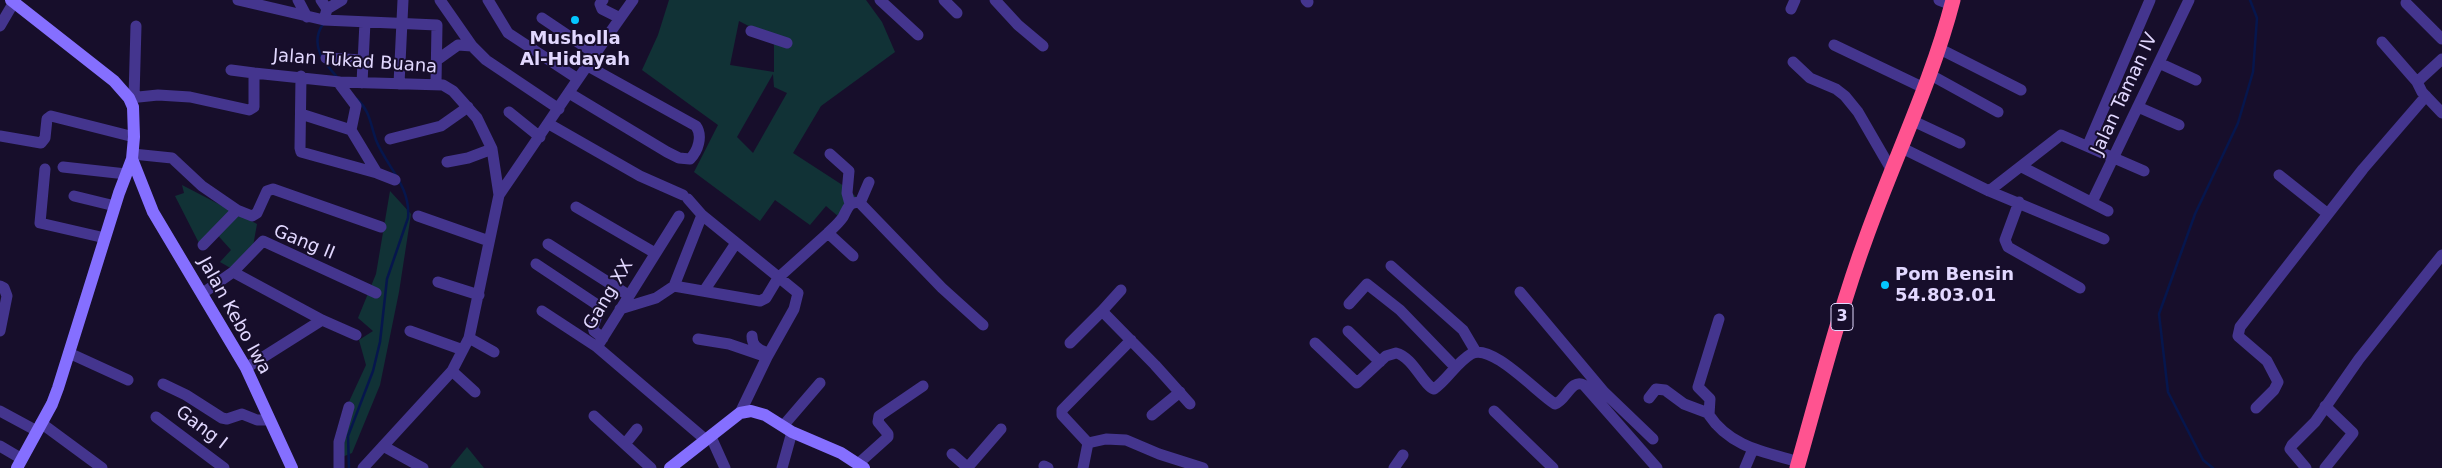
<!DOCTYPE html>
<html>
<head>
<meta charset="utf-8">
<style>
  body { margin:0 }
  canvas { display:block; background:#170e2b }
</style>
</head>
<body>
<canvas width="2442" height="468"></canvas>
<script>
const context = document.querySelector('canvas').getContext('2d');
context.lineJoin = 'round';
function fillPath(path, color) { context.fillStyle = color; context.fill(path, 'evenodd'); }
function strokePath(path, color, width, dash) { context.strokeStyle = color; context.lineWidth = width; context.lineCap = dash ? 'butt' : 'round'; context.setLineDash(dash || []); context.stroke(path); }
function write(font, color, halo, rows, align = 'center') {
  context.font = font + ' "DejaVu Sans",sans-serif'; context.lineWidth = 4; context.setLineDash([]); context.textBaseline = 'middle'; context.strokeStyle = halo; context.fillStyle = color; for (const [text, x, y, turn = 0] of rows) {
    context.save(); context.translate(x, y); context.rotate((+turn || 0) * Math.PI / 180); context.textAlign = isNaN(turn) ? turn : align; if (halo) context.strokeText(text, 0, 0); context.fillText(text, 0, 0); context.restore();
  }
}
fillPath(new Path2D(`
  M 669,0 L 866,0 L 882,22 L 895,52 L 821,106 L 793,153 L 847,188 L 859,200 L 839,217 L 826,206 L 810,225 L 775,200 L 760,221 L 694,172 L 718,125 L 642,70 L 658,35 ZM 739,21 L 774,39 L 774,72 L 730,65 ZM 773,74 L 774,87 L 787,93 L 753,153 L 737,137 Z
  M 182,185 L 257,224 L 253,246 L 234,270 L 220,262 L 231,250 L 214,231 L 200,245 L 175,196 L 184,193 Z
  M 390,191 L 411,214 L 399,292 L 380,385 L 352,453 L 342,457 L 347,406 L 366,365 L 359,340 L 373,331 L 358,318 L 376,274 Z
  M 467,447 L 484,468 L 450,468 Z`), '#113236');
strokePath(new Path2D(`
  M 323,24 C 309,45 324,63 338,78
  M 349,468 L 348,436 L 373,371 L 380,342 L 387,279 L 408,218 C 411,186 386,166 376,140 C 370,123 370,111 357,99
  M 2213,468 L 2203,460 L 2168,392 L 2159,314 L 2195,214 L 2238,123 L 2253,72 L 2257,18 L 2250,0`), '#06164d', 2.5);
strokePath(new Path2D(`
  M 238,0 L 324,20 L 437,25 L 436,83
  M 298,0 L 307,17
  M 321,0 L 327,9 L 324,20
  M 440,0 L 472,46 L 486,60 L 559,109
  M 488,0 L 508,33 L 578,79
  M 603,0 L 600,4 L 602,9 L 620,18
  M 880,0 L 918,35
  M 944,0 L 957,13
  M 995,0 L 1018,25 L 1043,46
  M 1306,0 L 1308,2
  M 1939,0 L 1952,5
  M 2406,3 L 2442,39
  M 327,9 L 342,0
  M 1791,9 L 1795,0
  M 542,18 L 594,53
  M 0,26 L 14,2
  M 751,31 L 787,43
  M 2382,42 L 2417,82
  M 1834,45 L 1924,88
  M 1938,48 L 2021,90
  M 326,58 L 363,60
  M 2442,59 L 2417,82 L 2422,92 L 2442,113
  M 437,60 L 458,45 L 472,46
  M 1793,62 L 1810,78 L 1836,89 L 1845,96 L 1858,112 L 1891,169
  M 2159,63 L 2196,80
  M 231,70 L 254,73
  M 1929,74 L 1998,112
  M 301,76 L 300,148 L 301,152 L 377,173
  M 338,82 L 356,106 L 351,130 L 377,173 L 395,180
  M 362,83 L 365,22
  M 399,84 L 403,0
  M 569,93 L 667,152 L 679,158 L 690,159 C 698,151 703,136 696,126 L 586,65
  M 134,97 L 136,26
  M 129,98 L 158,95 L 190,97 L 249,110 L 254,107 L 254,73 L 340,82 L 443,85 L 453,91 L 477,118 L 492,149 L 499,195 L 469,338 L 452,371 L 363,468
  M 2138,107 L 2179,125
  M 509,112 L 540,137
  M 301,114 L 351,130
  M 1911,120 L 1960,143
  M 549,124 L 640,176 L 683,195
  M 0,136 L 41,143 L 45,138 L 47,119 L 51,116 L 134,137
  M 390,139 L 441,126 L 468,107
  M 2088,145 L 2150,0
  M 1900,147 L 1989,191 L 2104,239
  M 133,154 L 172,158 L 202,186 L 237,210 L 252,216 L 257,213 L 267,191 L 273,189 L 381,227
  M 830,154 L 849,171 L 847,193 L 850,204
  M 447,162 L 468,158 L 492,149
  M 63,167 L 126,174
  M 2022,167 L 2108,211
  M 45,169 L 40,223 L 105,238
  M 2279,175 L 2328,214
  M 1989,191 L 2061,135 L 2144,171
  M 499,195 C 544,130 587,64 633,0
  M 74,196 L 115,206
  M 2019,202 L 2005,240 L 2008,247 L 2080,288
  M 2092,202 L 2189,0
  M 860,203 L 869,182
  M 576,207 L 655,253
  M 702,215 L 798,293 L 794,309 L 767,357 L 740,413
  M 418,216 L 489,241
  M 679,216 L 597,347 L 706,440
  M 828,233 C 833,228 839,223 843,217 C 847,210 849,200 860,203 L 942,288 L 983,325
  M 548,244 L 628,295
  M 203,245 L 237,210
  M 536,264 L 596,304 L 599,310 L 593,327 L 594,331 L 603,338
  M 1391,266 L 1463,330 L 1476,352
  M 233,272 L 322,320 L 356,335
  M 438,282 L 479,295
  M 0,286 L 4,288 L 7,296 L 0,331
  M 674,286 L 760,301 L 766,298 L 778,278 L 828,233 L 853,256
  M 704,291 L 736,243
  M 1520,292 L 1604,392 L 1596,399
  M 203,293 L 233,272 L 263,241 L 376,293
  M 1349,304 L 1367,284 L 1400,310 L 1455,367
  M 620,309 L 656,298 L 674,286 L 702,215 L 688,199
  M 542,311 L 597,347
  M 1102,311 L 1121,290
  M 1719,319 L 1698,387 L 1710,399 L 1709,415 C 1730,447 1765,452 1799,462
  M 410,331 L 463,350
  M 1348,331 L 1380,362
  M 752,336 C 752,345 757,349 765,352
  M 469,338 L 494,352
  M 698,339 L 729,344 L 767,357
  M 1070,343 L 1102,311 L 1155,365 L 1190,404
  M 1315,343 L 1357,383 L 1386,356 L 1396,353 C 1413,357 1423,385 1434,389 C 1448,379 1456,363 1471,354 C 1491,342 1537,393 1555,404 C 1566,401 1571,378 1584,385 L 1657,468
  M 69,353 L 128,380
  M 246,368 L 322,320
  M 452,371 L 475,392
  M 163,384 L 186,395 L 222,418 L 227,419 L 242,414 L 257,420 L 269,420
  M 1604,392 L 1653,439
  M 1649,398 L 1656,389 L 1665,390 L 1684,404 L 1708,413
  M 2325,406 L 2353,433 L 2325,468
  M 2256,408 L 2274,390 L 2278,382 L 2267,361 L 2238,336 L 2240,327 L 2363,169 L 2426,96
  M 0,411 L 37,431
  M 1494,411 L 1553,468
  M 1152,415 L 1180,392
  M 594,416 L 651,468
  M 156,417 L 224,468
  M 41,423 L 102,468
  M 783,426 L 820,383
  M 711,437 L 725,468
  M 1088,443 L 1062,415 L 1062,410 L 1131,340
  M 1088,443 L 1106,439 L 1126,440 L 1159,454 L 1203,468
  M 625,444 L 637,429
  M 0,446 L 22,459
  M 383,446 L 423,468
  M 952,454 L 968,468
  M 859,463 L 888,437 L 888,434 L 878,422 L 879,416 L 923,386
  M 1044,466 L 1048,468
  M 968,467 L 1001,429
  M 339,468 L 339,442 L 349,407
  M 782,468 L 792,432
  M 1083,468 L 1088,443
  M 1394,468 L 1403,455
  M 1745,468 L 1753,449
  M 2306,468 L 2290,449 L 2292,445 L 2315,422 L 2359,359 L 2442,255`), '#44358e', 11);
strokePath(new Path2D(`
  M 11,0 L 114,81 L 129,98 L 133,107 L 134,137 L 132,159 L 119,193 L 58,388 L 52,404 L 17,468
  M 132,159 L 153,212 L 246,368 L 292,468
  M 670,468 L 740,413 L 751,411 L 765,415 L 792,432 L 841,453 L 864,468`), '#856fff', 12);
strokePath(new Path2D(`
  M 1797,468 C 1819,391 1839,311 1867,235 C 1895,157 1932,81 1953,0`), '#ff5390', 15);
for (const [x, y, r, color] of [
  [575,20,5,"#04c6ff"],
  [1885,285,5,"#04c6ff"]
]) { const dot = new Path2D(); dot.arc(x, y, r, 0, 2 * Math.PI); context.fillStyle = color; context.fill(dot); strokePath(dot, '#170e2b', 2); }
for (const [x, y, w] of [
  [1842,317,22]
]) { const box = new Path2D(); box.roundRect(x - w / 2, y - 13.5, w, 27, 4); context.fillStyle = '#170e2b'; context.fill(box); strokePath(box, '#e2d8ff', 1); }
write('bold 16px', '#e2d8ff', null, [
  ["3",1842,317]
]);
write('bold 18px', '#e2d8ff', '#170e2b', [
  ["Musholla",575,39],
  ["Al-Hidayah",575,60],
  ["Pom Bensin",1895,275,"left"],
  ["54.803.01",1895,296,"left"]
]);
write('18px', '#e2d8ff', '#170e2b', [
  ["Jalan Tukad Buana",355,62,4],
  ["Jalan Taman IV",2125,94,-65],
  ["Gang II",304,243,22],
  ["Gang XX",609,295,-59],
  ["Jalan Kebo Iwa",234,316,61],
  ["Gang I",201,428,37]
]);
</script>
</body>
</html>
